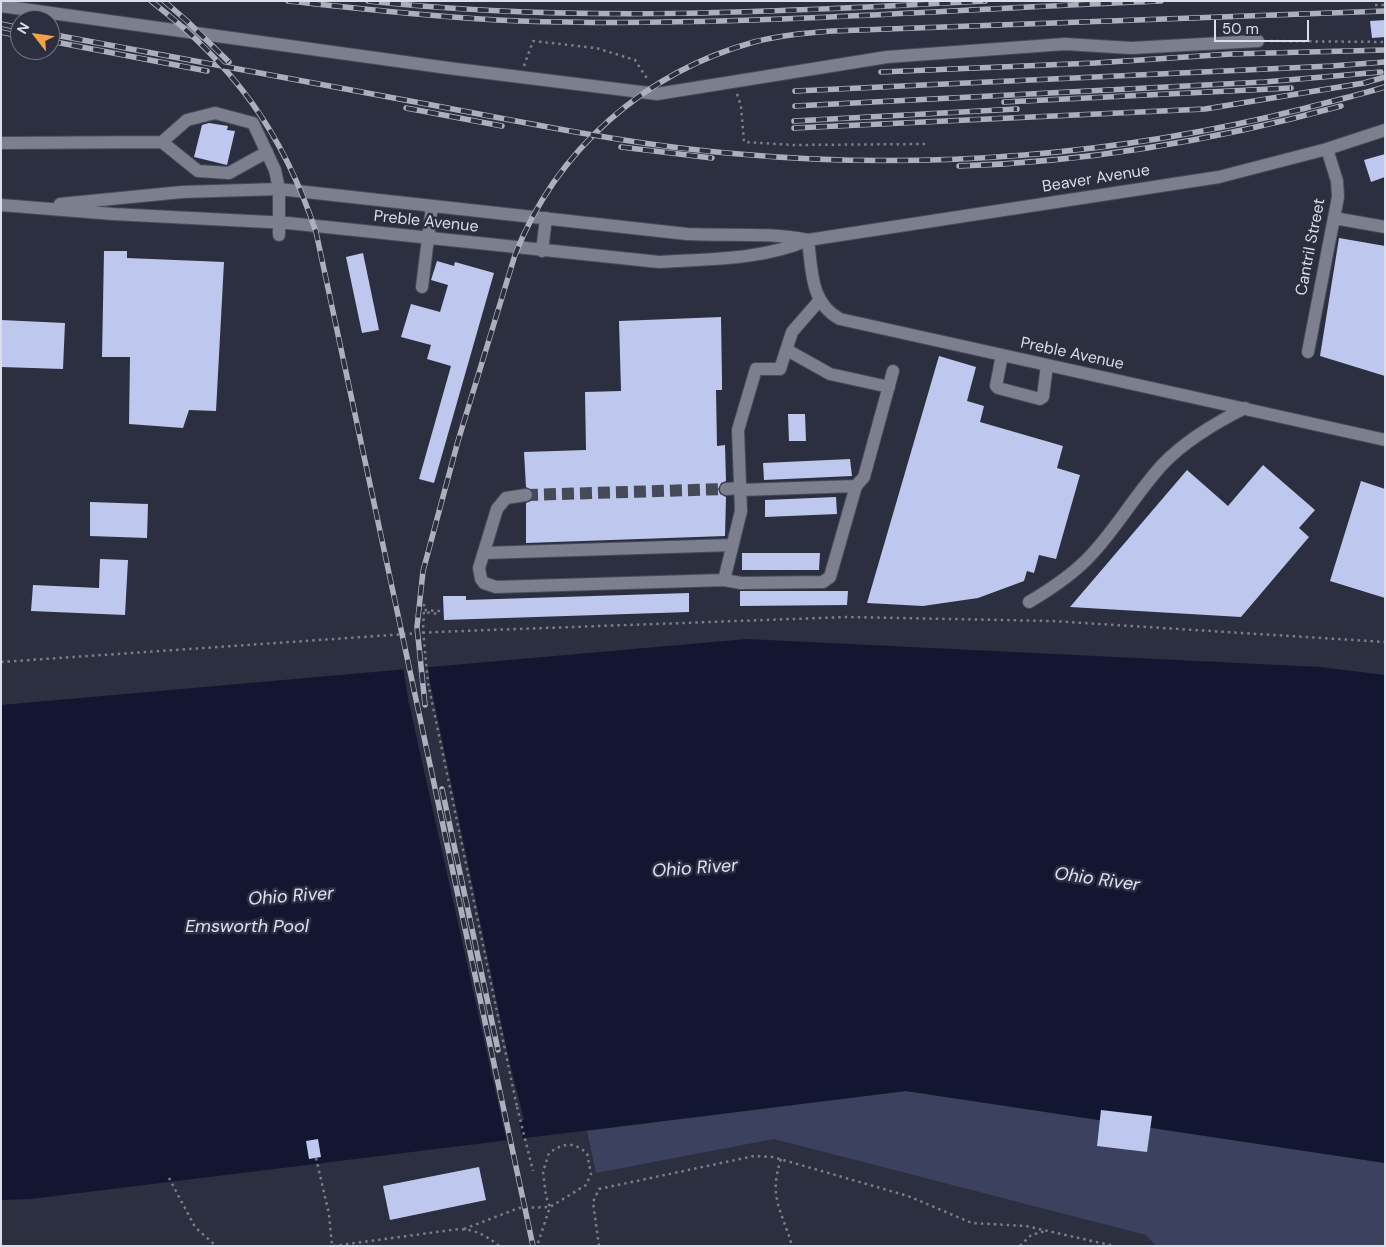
<!DOCTYPE html>
<html>
<head>
<meta charset="utf-8">
<style>
  body { margin:0 }
  #map { position:relative; width:1386px; height:1247px; overflow:hidden; background:#2c2f3f; font-family:"DM Sans",sans-serif }
  canvas { display:block }
  .frame { position:absolute; inset:0; border:2px solid #dbdee8; pointer-events:none }
  .north { position:absolute; left:10px; top:10px; width:50px; height:50px; box-sizing:border-box; background:#2c2f3f; border:1px solid #727583; border-radius:50%; rotate:300deg; font-size:14px; font-weight:700; line-height:20px; text-align:center; color:#dbdee8 }
  .north::after { content:''; display:block; margin:auto; width:18px; height:22px; background:#f6a247; clip-path:polygon(50% 0,100% 100%,50% 72%,0 100%) }
  .scale { position:absolute; left:1214px; top:20px; width:95px; height:22px; box-sizing:border-box; border:2px solid #dbdee8; border-top:0; padding-left:6px; font-size:15px; line-height:18px; white-space:nowrap; color:#dbdee8; -webkit-text-stroke:4px #2c2f3f; paint-order:stroke }
</style>
</head>
<body>
<div id="map">
<canvas width="1386" height="1247"></canvas>
<div class="frame"></div>
<div class="north">N</div>
<div class="scale">50 m</div>
</div>
<script>
const context = document.querySelector('canvas').getContext('2d');
context.lineJoin = 'round';
function fillPath(path, color) { context.fillStyle = color; context.fill(path, 'evenodd'); }
function strokePath(path, color, width, dash) { context.strokeStyle = color; context.lineWidth = width; context.lineCap = dash ? 'butt' : 'round'; context.setLineDash(dash || []); context.stroke(path); }
function write(font, color, halo, rows, align = 'center') {
  context.font = font + ' "DM Sans",sans-serif'; context.lineWidth = 5; context.setLineDash([]); context.textBaseline = 'middle'; context.strokeStyle = halo; context.fillStyle = color; for (const [text, x, y, turn = 0] of rows) {
    context.save(); context.translate(x, y); context.rotate((+turn || 0) * Math.PI / 180); context.textAlign = isNaN(turn) ? turn : align; if (halo) context.strokeText(text, 0, 0); context.fillText(text, 0, 0); context.restore();
  }
}
fillPath(new Path2D(`
  M 906,1091 L 1385,1163 L 1385,1246 L 1156,1246 L 1146,1235 L 774,1139 L 596,1173 L 587,1131 Z`), '#3b415e');
fillPath(new Path2D(`
  M 747,639 L 1320,667 L 1385,675 L 1385,1163 L 906,1091 L 31,1199 L 1,1200 L 1,705 Z`), '#121631');
fillPath(new Path2D(`
  M 428,665 L 430,682 L 509,1060 L 524,1120 L 519,1122 L 523,1141 L 507,1143 L 408,699 L 403,667 Z`), '#2c2f3f');
fillPath(new Path2D(`
  M 1385,20 L 1385,37 L 1372,38 L 1370,21 Z
  M 209,123 L 228,126 L 227,130 L 235,131 L 227,165 L 194,157 L 202,125 Z
  M 1385,154 L 1385,177 L 1371,182 L 1364,160 Z
  M 1339,238 L 1385,246 L 1385,376 L 1320,356 Z
  M 104,251 L 127,251 L 127,258 L 224,262 L 216,411 L 189,410 L 183,428 L 129,424 L 130,357 L 102,357 Z
  M 363,253 L 379,330 L 362,333 L 346,257 Z
  M 437,261 L 454,266 L 455,262 L 494,273 L 434,483 L 419,479 L 451,366 L 427,359 L 431,345 L 401,337 L 411,304 L 440,312 L 448,285 L 431,280 Z
  M 721,317 L 722,380 L 722,390 L 716,390 L 717,446 L 725,445 L 726,481 L 721,483 L 718,489 L 720,494 L 726,497 L 725,536 L 526,543 L 526,503 L 531,501 L 534,494 L 532,490 L 526,487 L 524,452 L 586,450 L 585,392 L 621,391 L 619,321 Z
  M 1,320 L 65,323 L 63,369 L 1,367 Z
  M 939,356 L 976,367 L 967,401 L 984,406 L 980,422 L 1063,446 L 1057,468 L 1080,475 L 1056,559 L 1039,555 L 1034,573 L 1027,571 L 1024,581 L 978,598 L 923,606 L 867,603 Z
  M 788,414 L 805,414 L 806,441 L 789,441 Z
  M 850,459 L 852,476 L 764,480 L 763,463 Z
  M 1263,465 L 1315,510 L 1299,528 L 1309,537 L 1241,617 L 1070,607 L 1187,470 L 1228,506 Z
  M 1361,481 L 1385,489 L 1385,598 L 1330,581 Z
  M 836,497 L 837,514 L 765,517 L 765,500 Z
  M 90,502 L 148,504 L 147,538 L 90,536 Z
  M 742,553 L 820,553 L 819,570 L 742,570 Z
  M 100,559 L 128,560 L 125,615 L 31,611 L 33,585 L 99,588 Z
  M 740,591 L 848,591 L 847,605 L 740,606 Z
  M 689,593 L 689,612 L 444,620 L 443,596 L 466,596 L 466,600 Z
  M 1101,1110 L 1152,1116 L 1147,1152 L 1097,1146 Z
  M 318,1139 L 321,1157 L 309,1159 L 306,1141 Z
  M 479,1167 L 486,1200 L 390,1220 L 383,1186 Z`), '#bec7ed');
strokePath(new Path2D(`
  M 526,495 L 726,489`), '#464958', 12, [12, 6]);
const minor = new Path2D(`
  M 1,6 L 448,68 L 657,94 L 887,57 L 1065,44 L 1131,48 L 1258,41
  M 162,142 L 198,171 L 229,173 L 267,152
  M 1,143 L 162,142 L 187,120 L 215,113 L 253,123 L 275,170 L 279,189 L 279,235
  M 60,204 L 182,192 L 279,189 L 687,234 C 727,236 769,232 808,240
  M 1,205 L 113,214 L 288,223 L 659,262 C 709,259 762,260 808,240 L 1219,177 L 1327,149 L 1385,130
  M 1334,218 L 1385,227
  M 808,240 C 812,270 810,303 840,319 L 1385,440
  M 542,251 L 546,218
  M 422,287 L 432,206
  M 787,350 L 830,374 L 889,387
  M 1308,352 L 1338,197 L 1337,181 L 1327,149
  M 1002,355 L 996,386 L 998,388 L 1040,399 L 1043,397 L 1047,365
  M 726,489 L 740,488
  M 740,490 L 856,486
  M 526,495 L 506,498 L 497,509 L 479,568 L 481,579 L 484,583 L 496,587 L 724,580 L 741,583 L 823,582 L 830,577 L 856,486 L 864,477 L 893,371
  M 484,553 L 732,545
  M 724,580 L 741,511 L 738,430 L 756,369 L 780,369 L 792,332 L 819,301
  M 1029,602 C 1051,589 1074,574 1092,554 C 1118,526 1137,492 1163,464 C 1186,440 1215,423 1245,408`);
strokePath(minor, '#484b5a', 14);
strokePath(new Path2D(`
  M 1375,5 L 1385,5
  M 1270,41 L 1385,42
  M 524,66 L 533,41 L 596,48 L 635,60 L 648,80
  M 737,94 L 741,106 L 744,142 L 794,145 L 925,144
  M 424,604 L 424,610 L 439,611 L 438,614 L 424,612
  M 1,662 L 435,632 L 847,617 L 1052,621 L 1385,642
  M 517,1107 L 533,1171
  M 316,1158 L 329,1214 L 332,1246
  M 781,1159 C 768,1198 782,1210 792,1246
  M 169,1178 L 195,1227 L 216,1246
  M 464,1229 L 519,1208 L 550,1207 L 586,1185 L 591,1174 L 587,1153 C 572,1141 564,1143 549,1153 L 543,1172 L 546,1196 L 550,1207 L 537,1246
  M 1090,1240 L 1094,1246
  M 333,1246 L 459,1229 C 476,1230 486,1235 499,1246
  M 599,1246 L 593,1202 L 599,1189 L 754,1156 L 773,1157 L 908,1196 L 972,1223 L 1026,1226 L 1114,1246
  M 1020,1246 L 1031,1235 L 1046,1231`), '#7a7d8a', 2.5, [2.5, 4]);
strokePath(minor, '#7b7f8e', 12);
const rail = new Path2D(`
  M 151,1 C 234,65 283,133 316,232 L 533,1246
  M 164,1 L 187,21 L 229,62
  M 288,1 C 365,9 443,18 520,21 C 734,28 947,9 1161,1
  M 368,1 C 573,23 780,12 985,1
  M 1,24 L 20,28
  M 1,32 L 20,36
  M 50,34 C 179,58 308,82 437,106 C 538,125 638,146 739,154 C 928,171 1122,155 1306,108 C 1332,101 1359,95 1385,87
  M 50,41 L 207,71
  M 881,72 L 1095,63 L 1231,54 L 1385,50
  M 795,91 L 1331,66 L 1385,62
  M 1004,102 L 1291,88
  M 795,106 L 1264,82 L 1381,72
  M 406,108 L 502,126
  M 794,121 L 1017,109
  M 794,128 L 1205,109 L 1364,83 L 1385,77
  M 621,147 L 712,158
  M 959,166 C 1089,162 1216,140 1341,106
  M 425,705 L 417,627 L 423,571 L 458,441 L 515,255 C 556,150 645,72 754,42 C 780,35 807,33 833,31 L 1385,11
  M 442,789 L 498,1050`);
strokePath(rail, '#adb0bc', 5.5);
strokePath(rail, '#2c2f3f', 4, [11]);
strokePath(new Path2D(`
  M 424,612 L 423,630 L 428,683 L 517,1107`), '#7a7d8a', 2.5, [2.5, 4]);
write('16px', '#dbdee8', '#2c2f3f', [
  ["Beaver Avenue",1096,179,-9],
  ["Preble Avenue",426,222,6],
  ["Cantril Street",1311,247,-79],
  ["Preble Avenue",1072,354,12]
]);
write('italic 18px', '#dde3fb', '#2c2f3f', [
  ["Ohio River",695,869,-4],
  ["Ohio River",1097,880,8],
  ["Ohio River",291,897,-4],
  ["Emsworth Pool",247,927]
]);
</script>
</body>
</html>
